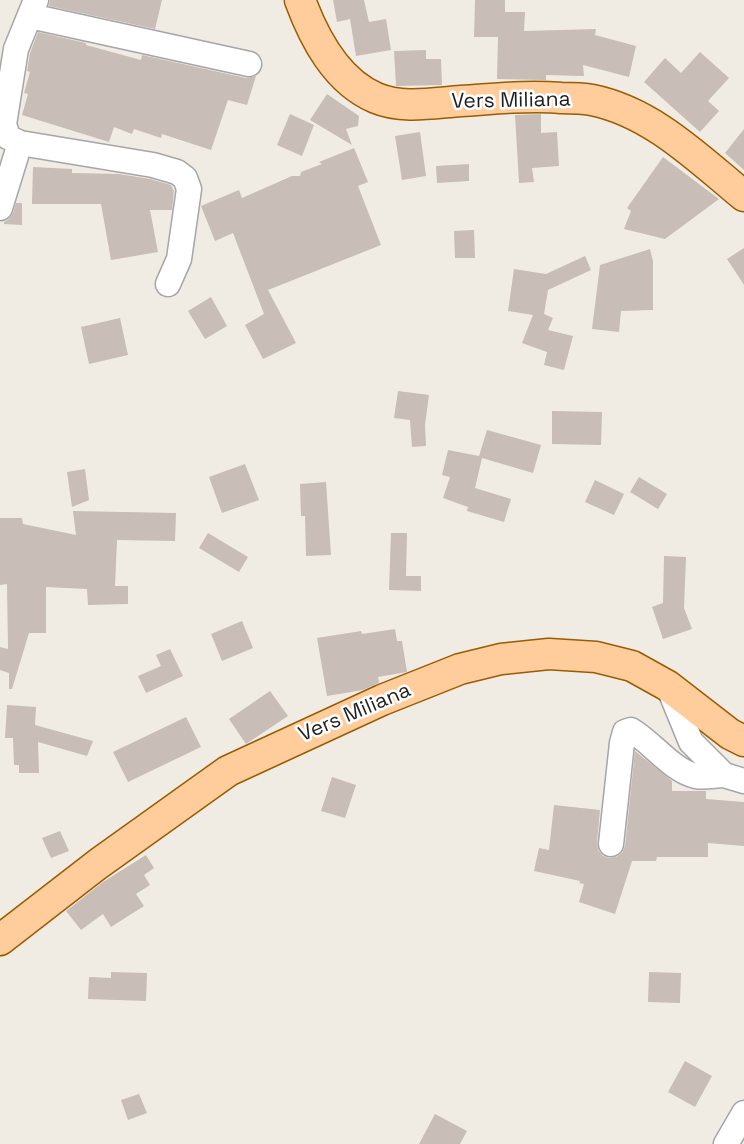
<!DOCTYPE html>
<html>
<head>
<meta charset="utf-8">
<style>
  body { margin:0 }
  canvas { display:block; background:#f0ece4 }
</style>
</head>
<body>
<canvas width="744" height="1144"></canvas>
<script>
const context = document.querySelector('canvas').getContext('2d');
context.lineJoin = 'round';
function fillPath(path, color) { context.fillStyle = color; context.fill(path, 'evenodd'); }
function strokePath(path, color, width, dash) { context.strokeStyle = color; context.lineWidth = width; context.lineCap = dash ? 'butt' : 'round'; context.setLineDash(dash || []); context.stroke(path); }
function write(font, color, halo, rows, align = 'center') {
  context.font = font + ' "Space Grotesk",sans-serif'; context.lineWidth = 5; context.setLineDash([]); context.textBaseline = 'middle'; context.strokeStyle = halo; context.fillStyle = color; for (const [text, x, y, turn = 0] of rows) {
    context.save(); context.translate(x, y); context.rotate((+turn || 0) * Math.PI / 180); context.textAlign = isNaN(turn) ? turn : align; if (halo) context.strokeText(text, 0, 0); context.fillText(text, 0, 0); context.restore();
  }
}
fillPath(new Path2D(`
  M 50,0 L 162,0 L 155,29 L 49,6 Z
  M 333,0 L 364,0 L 369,22 L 386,19 L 391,50 L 356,56 L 350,19 L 337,22 Z
  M 475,0 L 505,0 L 505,12 L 525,12 L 524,31 L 596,29 L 595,35 L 636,46 L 629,77 L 583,65 L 584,76 L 546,75 L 546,80 L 497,79 L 498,37 L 474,37 Z
  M 38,32 L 86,43 L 86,45 L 141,60 L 142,55 L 246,78 L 256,76 L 247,105 L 228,100 L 211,150 L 162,134 L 161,138 L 134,129 L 132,134 L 114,127 L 109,142 L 22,115 L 28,94 L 24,93 L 30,72 L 27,71 L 30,53 Z
  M 426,50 L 426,59 L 441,59 L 442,85 L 396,86 L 394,51 Z
  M 700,52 L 729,78 L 708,101 L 719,111 L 700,132 L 644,82 L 665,58 L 681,73 Z
  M 327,94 L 359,116 L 358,126 L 346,129 L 352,145 L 310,120 Z
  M 290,114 L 314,125 L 302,156 L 277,145 Z
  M 541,114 L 541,133 L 557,132 L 559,166 L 532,168 L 534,182 L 519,183 L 515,115 Z
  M 744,129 L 744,170 L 725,153 Z
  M 420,132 L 426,176 L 402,180 L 395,136 Z
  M 354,148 L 368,182 L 358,186 L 381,245 L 268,290 L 296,343 L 263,359 L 245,325 L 264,314 L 233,233 L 215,241 L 201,206 L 239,190 L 242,198 L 292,176 L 300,176 L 301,172 L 322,164 L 319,162 Z
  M 663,157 L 719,199 L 665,239 L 624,229 L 631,211 L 627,208 Z
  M 469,164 L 469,181 L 437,183 L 436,166 Z
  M 33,167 L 72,169 L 72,173 L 119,174 L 150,179 L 171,185 L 174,191 L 172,210 L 150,210 L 158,252 L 111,260 L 101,204 L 32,204 Z
  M 16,203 L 22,203 L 22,225 L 4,224 L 4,222 L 9,219 L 13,213 Z
  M 474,230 L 475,258 L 455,258 L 454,231 Z
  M 744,248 L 744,285 L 727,259 Z
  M 650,249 L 653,261 L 653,310 L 621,311 L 619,332 L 592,329 L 600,265 Z
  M 585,256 L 591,270 L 548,290 L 544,314 L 553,318 L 548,330 L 573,336 L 564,370 L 544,365 L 547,352 L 522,343 L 533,315 L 508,311 L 514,269 L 546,274 Z
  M 211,297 L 227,326 L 205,339 L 188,311 Z
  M 120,318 L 128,355 L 89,364 L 81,327 Z
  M 398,391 L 429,395 L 425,425 L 426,446 L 412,447 L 410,420 L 394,418 Z
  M 552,411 L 602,412 L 601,445 L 552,444 Z
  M 487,430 L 541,445 L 533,473 L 482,458 L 475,488 L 511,499 L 504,522 L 467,511 L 468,507 L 443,498 L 450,477 L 442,475 L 448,450 L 479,456 Z
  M 245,464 L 259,500 L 222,513 L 209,477 Z
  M 85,469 L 89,500 L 72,507 L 67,472 Z
  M 639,477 L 667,494 L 658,509 L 630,492 Z
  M 595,480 L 624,494 L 614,515 L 585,502 Z
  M 326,482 L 331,555 L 306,556 L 305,516 L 301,516 L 300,484 Z
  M 73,511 L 176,513 L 175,541 L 117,540 L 115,586 L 128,586 L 128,604 L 88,605 L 87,589 L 46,587 L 46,633 L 29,633 L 12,689 L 9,689 L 9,673 L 0,670 L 0,647 L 8,649 L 7,584 L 0,585 L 0,518 L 22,518 L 23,524 L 76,535 Z
  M 208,533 L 248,557 L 239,572 L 199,548 Z
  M 391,533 L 407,533 L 406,576 L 421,576 L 421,591 L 389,590 Z
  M 664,556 L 686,557 L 684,608 L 692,629 L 663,639 L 652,607 L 663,603 Z
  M 242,621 L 253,648 L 222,661 L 211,634 Z
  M 395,629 L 397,641 L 402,641 L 407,672 L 378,677 L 379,683 L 363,690 L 327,696 L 317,638 L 361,631 L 362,634 Z
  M 170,649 L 183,676 L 146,693 L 138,676 L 161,666 L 156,655 Z
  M 270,691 L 288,716 L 246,744 L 229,719 Z
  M 7,705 L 36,707 L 35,725 L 93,741 L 87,756 L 38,742 L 39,773 L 19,773 L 19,765 L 14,765 L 13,738 L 5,738 Z
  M 186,717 L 201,747 L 128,782 L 113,752 Z
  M 635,751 L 672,781 L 672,791 L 706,791 L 706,799 L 744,802 L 744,846 L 708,843 L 708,857 L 657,857 L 656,861 L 632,861 L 615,914 L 579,902 L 584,884 L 579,883 L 580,881 L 534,871 L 539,848 L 549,850 L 554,805 L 600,810 L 597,842 L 598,850 L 603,856 L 609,858 L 616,857 L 622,853 L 625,846 Z
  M 332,777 L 356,785 L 345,818 L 321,811 Z
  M 60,831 L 69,851 L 51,858 L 42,838 Z
  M 146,855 L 154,868 L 144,875 L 150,885 L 136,894 L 144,906 L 111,927 L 103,914 L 81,930 L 66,911 L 103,882 Z
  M 111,972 L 147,973 L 146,1001 L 88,999 L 89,977 L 111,978 Z
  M 649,972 L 681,973 L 680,1003 L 648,1002 Z
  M 685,1061 L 712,1076 L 695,1107 L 668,1092 Z
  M 139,1094 L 147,1113 L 128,1120 L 121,1100 Z
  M 435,1114 L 467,1131 L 460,1144 L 419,1144 Z`), '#c8bdb7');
const minor = new Path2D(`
  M 36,0 L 16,49 L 4,124 L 8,137 L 20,143 L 153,165 L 177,172 L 185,178 L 189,189 L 179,259 L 168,284
  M 30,16 L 249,64
  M 0,208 L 20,143
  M 668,686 L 691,742 L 724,775 L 744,781
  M 611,844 L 622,743 L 625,732 L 631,730 C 653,743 671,770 696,776 C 705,778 715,775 724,775
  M 726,1144 L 744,1113`);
const major = new Path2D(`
  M 300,0 C 314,38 336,81 376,98 C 402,109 433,103 461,101 C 494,99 527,95 561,98 C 571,98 582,98 592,100 C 652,112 699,159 744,196
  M 0,940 L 98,864 L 228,771 L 382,700 L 460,669 L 501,659 L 549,654 L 596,657 L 632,666 L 668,686 L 730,734 L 744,741`);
strokePath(minor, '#a6a6a6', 27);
strokePath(major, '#9a5c00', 33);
strokePath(minor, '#fff', 24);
strokePath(major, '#ffcd9b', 30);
write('21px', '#1f1f1f', '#fff', [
  ["Vers Miliana",511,101,-1],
  ["Vers Miliana",355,713,-23]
]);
</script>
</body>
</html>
